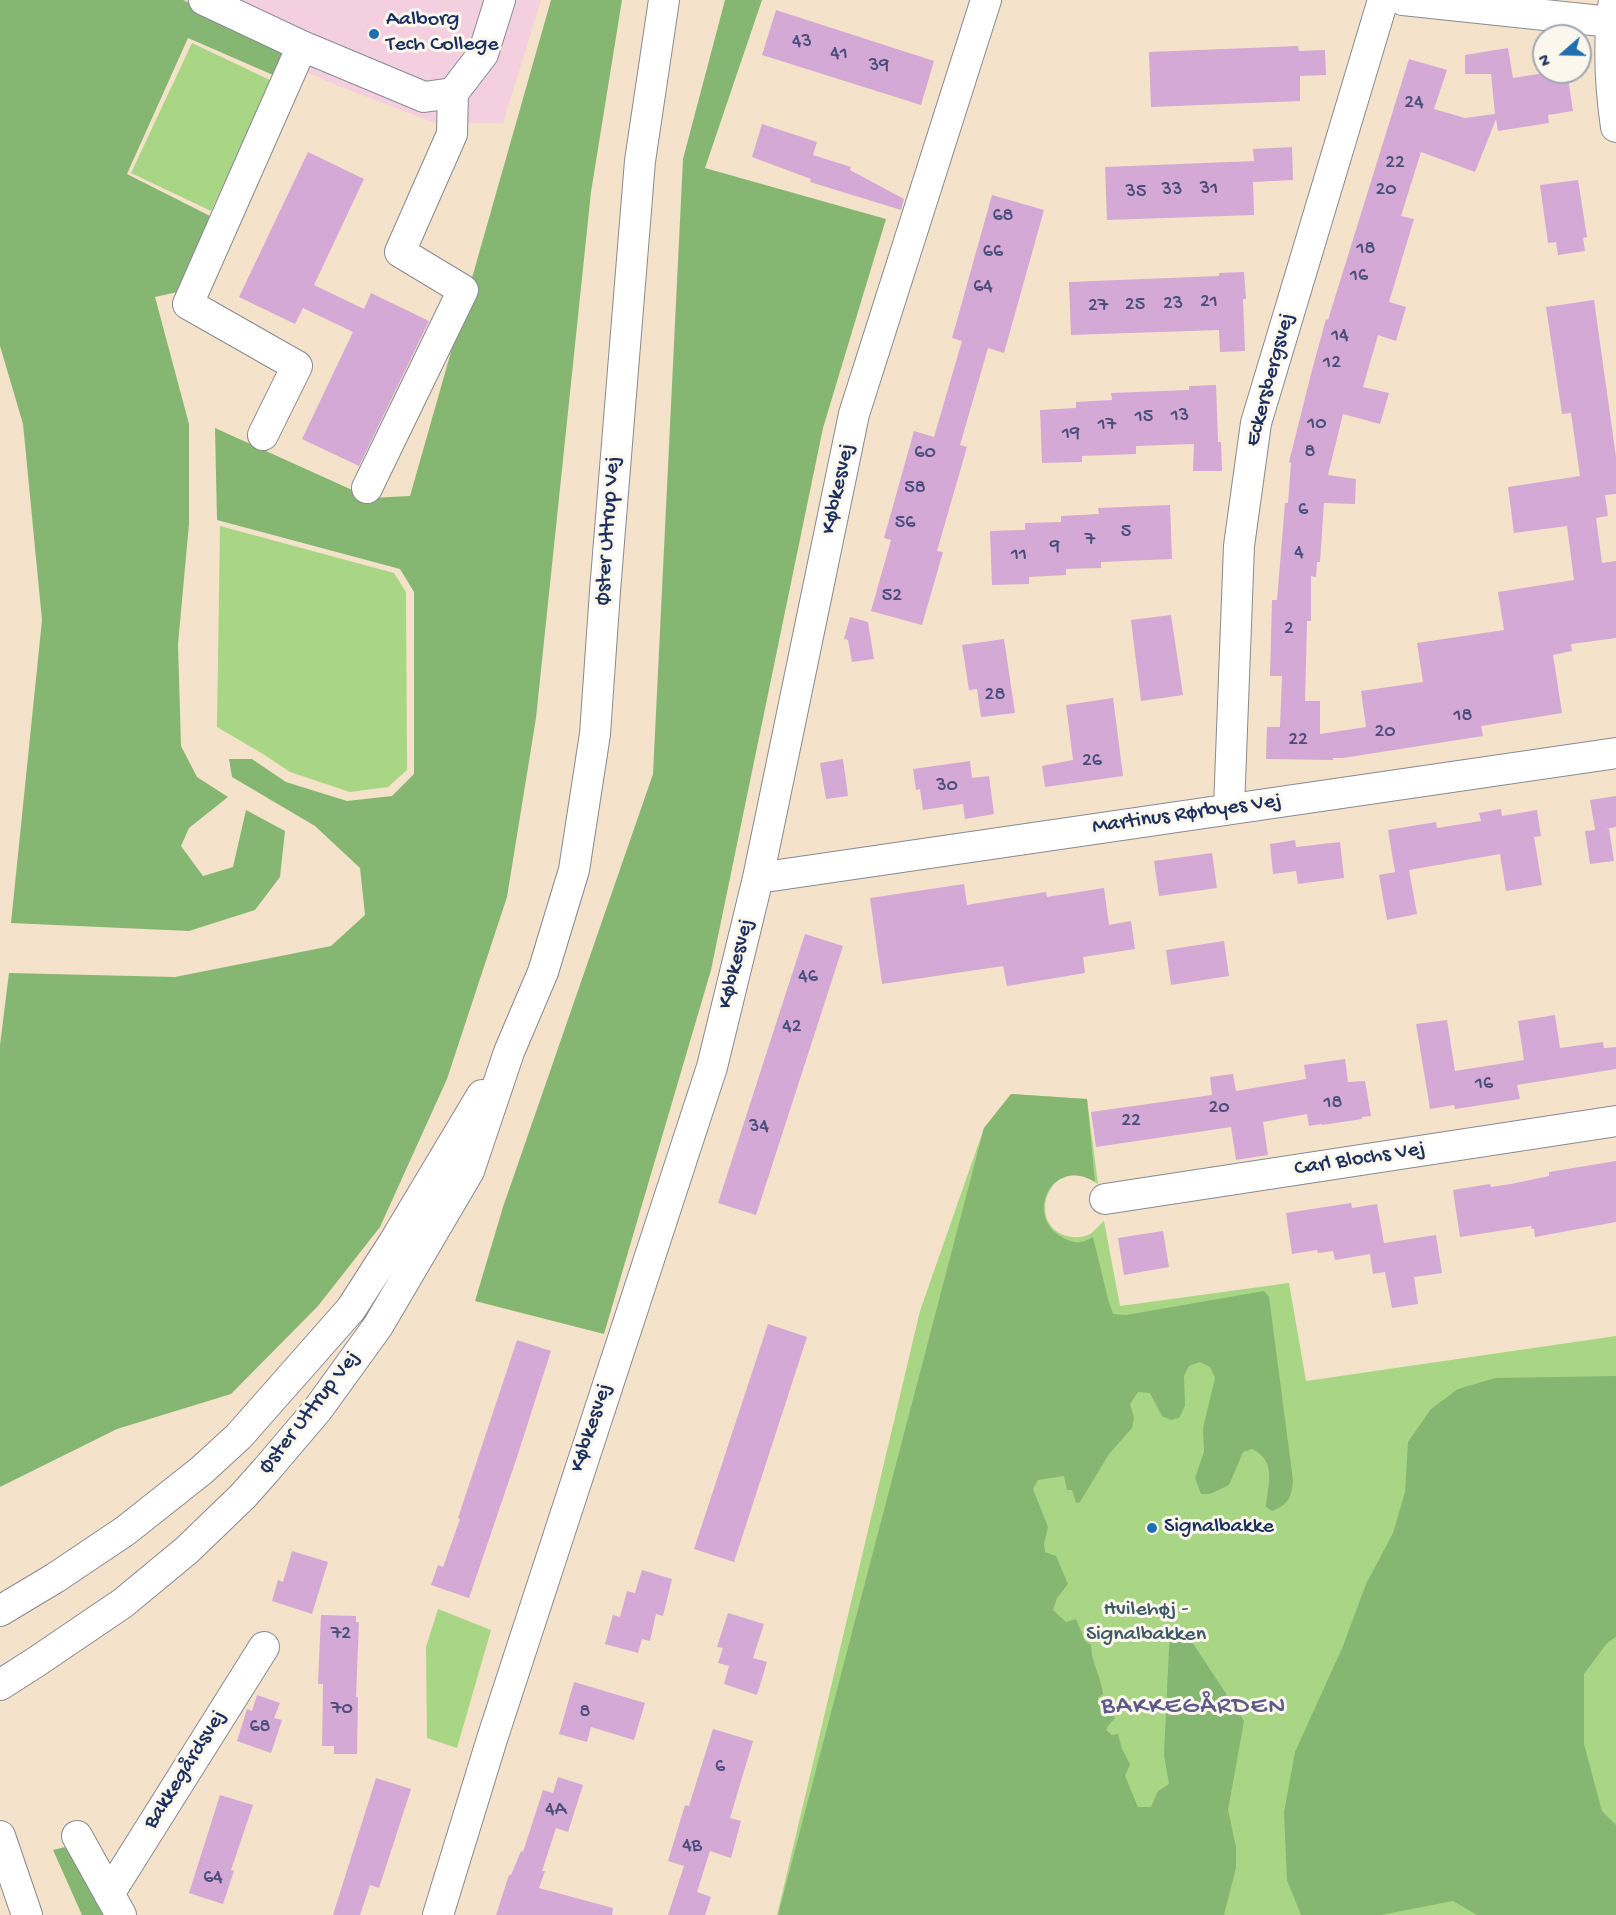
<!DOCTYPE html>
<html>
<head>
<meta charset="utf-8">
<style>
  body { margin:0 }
  #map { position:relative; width:1616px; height:1915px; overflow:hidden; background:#f4e3ca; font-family:"Gochi Hand",sans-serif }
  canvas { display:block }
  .north { position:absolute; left:1532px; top:24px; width:60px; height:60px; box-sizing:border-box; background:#fbf7ec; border:2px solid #a1a7b3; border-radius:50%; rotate:250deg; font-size:16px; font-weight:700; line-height:24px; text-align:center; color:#1b2f5e }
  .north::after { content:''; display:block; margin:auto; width:21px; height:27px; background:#1f6fb2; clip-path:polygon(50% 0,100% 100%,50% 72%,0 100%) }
</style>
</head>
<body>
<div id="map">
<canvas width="1616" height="1915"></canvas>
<div class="north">N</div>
</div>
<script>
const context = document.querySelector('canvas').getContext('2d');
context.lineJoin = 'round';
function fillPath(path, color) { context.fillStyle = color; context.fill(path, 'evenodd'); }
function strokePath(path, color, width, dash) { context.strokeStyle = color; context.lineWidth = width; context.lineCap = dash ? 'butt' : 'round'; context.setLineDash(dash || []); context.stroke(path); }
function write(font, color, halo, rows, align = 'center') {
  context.font = font + ' "Gochi Hand",sans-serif'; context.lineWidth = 6; context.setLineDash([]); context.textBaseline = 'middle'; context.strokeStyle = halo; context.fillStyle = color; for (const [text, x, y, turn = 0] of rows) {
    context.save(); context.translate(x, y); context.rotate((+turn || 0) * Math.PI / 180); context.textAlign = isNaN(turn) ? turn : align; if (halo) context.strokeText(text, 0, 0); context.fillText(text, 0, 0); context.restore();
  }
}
fillPath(new Path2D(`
  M 140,0 L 541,0 L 503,123 L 435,123 L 336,85 Z`), '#f3cfe0');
fillPath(new Path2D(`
  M 192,43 L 272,81 L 211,211 L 131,173 Z
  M 220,526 L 394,573 L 406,592 L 407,770 L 388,787 L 350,792 L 290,772 L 263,754 L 217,727 Z
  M 1011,1094 L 1087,1099 L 1098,1184 C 1094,1182 1090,1178 1086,1177 C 1049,1161 1026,1224 1067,1236 C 1074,1238 1083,1238 1090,1234 C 1095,1231 1099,1225 1104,1221 L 1120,1306 L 1289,1283 L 1306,1381 L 1616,1336 L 1616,1915 L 777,1915 L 920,1311 L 984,1128 Z
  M 438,1609 L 491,1630 L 457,1748 L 427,1738 L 426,1647 Z`), '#a9d684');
fillPath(new Path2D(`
  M 0,0 L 183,0 L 285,50 L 273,75 L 188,38 L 127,174 L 212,217 L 182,291 L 155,297 L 189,424 L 189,524 L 178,644 L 181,746 L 197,777 L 228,797 L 189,828 L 181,846 L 203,876 L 233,867 L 246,810 L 285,831 L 280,877 L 255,910 L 189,931 L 11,923 L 42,620 L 23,424 L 0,346 Z
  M 551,0 L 622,0 L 591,192 L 536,718 L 507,897 L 447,1079 L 380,1227 L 318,1306 L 231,1394 L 117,1429 L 0,1487 L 0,1045 L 9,973 L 175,977 L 331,946 L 365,915 L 360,868 L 315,826 L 232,777 L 229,759 L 252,759 L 286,782 L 347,801 L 392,796 L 414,774 L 414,592 L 400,569 L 217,520 L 215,428 L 370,498 L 410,496 Z
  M 725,0 L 762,0 L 705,168 L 886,219 L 823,428 L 711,970 L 604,1334 L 475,1301 L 503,1207 L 653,774 L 683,159 Z
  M 1011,1094 L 1087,1099 L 1095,1182 C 1053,1156 1023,1215 1062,1237 C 1067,1240 1073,1243 1080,1242 C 1084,1242 1089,1239 1093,1237 L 1108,1299 L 1113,1314 L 1126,1315 L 1264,1291 L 1269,1297 L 1293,1480 C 1292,1497 1288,1505 1272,1511 L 1266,1507 C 1268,1483 1277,1461 1252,1449 L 1243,1452 L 1229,1485 L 1210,1494 L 1201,1494 L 1195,1478 L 1204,1452 L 1203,1428 L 1215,1378 L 1210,1367 L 1200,1362 L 1189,1366 L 1184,1376 L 1185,1406 L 1179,1418 L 1171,1420 L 1162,1416 L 1150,1393 L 1138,1392 L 1130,1404 L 1134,1418 L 1132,1428 L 1109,1454 L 1080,1502 L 1076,1503 L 1072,1490 L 1067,1490 L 1064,1476 L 1038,1480 L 1033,1489 L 1048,1527 L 1044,1544 L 1045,1552 L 1056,1556 L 1068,1584 L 1057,1598 L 1053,1610 L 1066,1622 L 1076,1619 L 1085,1641 L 1091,1645 C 1091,1662 1101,1676 1103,1694 L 1098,1698 L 1101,1708 L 1107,1707 L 1115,1718 L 1108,1726 L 1106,1730 L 1112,1735 L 1118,1734 L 1122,1749 L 1130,1764 L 1125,1776 L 1138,1807 L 1151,1807 L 1158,1791 L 1169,1784 L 1164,1755 L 1169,1648 L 1173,1627 L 1180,1626 L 1196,1648 L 1244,1721 L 1228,1810 L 1236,1847 L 1236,1868 L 1224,1915 L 778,1915 L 984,1128 Z
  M 1616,1376 L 1616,1637 L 1607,1643 L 1584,1674 L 1584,1744 L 1602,1811 L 1616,1825 L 1616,1915 L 1477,1915 L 1453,1901 L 1381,1915 L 1301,1915 L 1287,1880 L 1284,1812 L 1295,1752 L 1343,1646 L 1366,1584 L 1393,1533 L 1405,1492 L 1408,1442 L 1431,1409 L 1458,1389 L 1495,1378 Z
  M 65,1847 L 109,1915 L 82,1915 L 53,1850 Z`), '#86b772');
fillPath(new Path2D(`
  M 776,10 L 934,61 L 921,105 L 762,55 Z
  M 1298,46 L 1299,51 L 1325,50 L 1326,75 L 1300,76 L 1300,101 L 1151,107 L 1149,52 Z
  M 1508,48 L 1513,78 L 1551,72 L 1567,72 L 1573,111 L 1548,115 L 1549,123 L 1498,131 L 1496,119 L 1475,172 L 1421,152 L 1401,216 L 1414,219 L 1389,302 L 1406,307 L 1396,341 L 1378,335 L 1363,387 L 1389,393 L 1380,424 L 1343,414 L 1328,475 L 1356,479 L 1355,504 L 1324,503 L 1320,562 L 1317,562 L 1316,577 L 1311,576 L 1311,621 L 1307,621 L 1305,701 L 1320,701 L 1320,734 L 1366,727 L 1361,691 L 1423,682 L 1417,643 L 1504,630 L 1498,592 L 1574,580 L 1567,526 L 1514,533 L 1508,487 L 1580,476 L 1571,413 L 1562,414 L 1546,307 L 1594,300 L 1616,457 L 1616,494 L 1605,495 L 1608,516 L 1596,518 L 1602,563 L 1616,561 L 1616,638 L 1571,644 L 1572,651 L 1553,655 L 1562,713 L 1481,726 L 1483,736 L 1343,758 L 1333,758 L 1333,760 L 1266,759 L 1267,727 L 1280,727 L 1282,676 L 1270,676 L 1272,600 L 1277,600 L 1285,503 L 1288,503 L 1291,463 L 1289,462 L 1312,370 L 1326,319 L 1328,320 L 1409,59 L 1447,70 L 1434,109 L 1465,118 L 1495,114 L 1491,74 L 1465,74 L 1465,55 Z
  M 762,124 L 817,142 L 813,155 L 851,167 L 850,170 L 904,199 L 901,210 L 810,182 L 811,179 L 752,157 Z
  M 1292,147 L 1293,180 L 1253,182 L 1254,215 L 1107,220 L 1105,167 L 1254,161 L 1253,149 Z
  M 308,152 L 364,179 L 314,285 L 364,309 L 371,293 L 429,321 L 359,466 L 302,439 L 353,332 L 303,308 L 295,324 L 239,297 Z
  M 1578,180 L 1587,237 L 1583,238 L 1585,251 L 1558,255 L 1556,242 L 1548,243 L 1540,185 Z
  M 992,195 L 1044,210 L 1004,353 L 988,348 L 960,445 L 967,447 L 937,551 L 943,552 L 922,625 L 871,611 L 891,540 L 884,538 L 914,431 L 934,437 L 962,341 L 952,338 Z
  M 1244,272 L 1246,299 L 1243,299 L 1245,351 L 1220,352 L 1219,330 L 1071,335 L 1069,282 L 1219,276 L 1219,273 Z
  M 1216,385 L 1218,442 L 1221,442 L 1222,471 L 1193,471 L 1194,444 L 1136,446 L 1136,454 L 1082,456 L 1082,462 L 1042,463 L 1040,410 L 1076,408 L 1076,402 L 1112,400 L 1111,393 L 1189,390 L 1189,386 Z
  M 1170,505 L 1172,559 L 1101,562 L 1101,568 L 1066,569 L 1066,575 L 1029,577 L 1029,584 L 992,585 L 990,531 L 1025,530 L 1025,523 L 1061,522 L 1061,516 L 1099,514 L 1098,508 Z
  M 1171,615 L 1183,695 L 1141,701 L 1131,620 Z
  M 850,617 L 868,622 L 874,659 L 852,662 L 848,640 L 844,639 Z
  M 1004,639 L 1015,713 L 981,717 L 977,689 L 969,690 L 962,645 Z
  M 1113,698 L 1123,776 L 1045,787 L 1042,766 L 1073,760 L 1066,705 Z
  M 843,759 L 848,796 L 826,799 L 820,763 Z
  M 970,761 L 972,778 L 989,776 L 994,814 L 965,819 L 963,804 L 923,810 L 920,789 L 916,790 L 913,769 Z
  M 1616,796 L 1616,827 L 1606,829 L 1609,829 L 1614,861 L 1590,864 L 1585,831 L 1595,830 L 1590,800 Z
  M 1501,809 L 1502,816 L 1537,810 L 1541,836 L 1534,837 L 1542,885 L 1506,891 L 1500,854 L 1409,870 L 1417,914 L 1387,920 L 1379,875 L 1395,872 L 1388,830 L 1436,822 L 1437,828 L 1481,821 L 1479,813 Z
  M 1295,840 L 1296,847 L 1340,842 L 1344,878 L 1298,884 L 1296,871 L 1273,874 L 1270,844 Z
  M 1212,853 L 1217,888 L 1159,896 L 1154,861 Z
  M 964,884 L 967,905 L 1046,892 L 1047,897 L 1104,888 L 1109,925 L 1131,921 L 1135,949 L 1083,957 L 1085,973 L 1007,986 L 1003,966 L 882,984 L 870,898 Z
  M 805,934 L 843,946 L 756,1215 L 718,1203 Z
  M 1224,941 L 1229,976 L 1171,985 L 1166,950 Z
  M 1555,1015 L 1560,1048 L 1603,1042 L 1604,1048 L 1616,1047 L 1616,1069 L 1517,1085 L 1520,1099 L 1455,1109 L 1454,1105 L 1430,1109 L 1416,1024 L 1447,1020 L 1455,1071 L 1524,1060 L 1518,1021 Z
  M 1345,1059 L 1348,1082 L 1365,1081 L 1371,1116 L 1362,1117 L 1362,1119 L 1322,1125 L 1321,1124 L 1309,1126 L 1307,1114 L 1263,1122 L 1268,1155 L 1236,1160 L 1231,1127 L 1096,1147 L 1091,1112 L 1212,1095 L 1210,1077 L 1233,1074 L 1236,1091 L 1306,1079 L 1304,1065 Z
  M 1616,1161 L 1616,1222 L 1535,1237 L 1534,1229 L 1532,1229 L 1531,1226 L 1460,1237 L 1453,1190 L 1490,1184 L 1491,1187 L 1511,1184 L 1549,1176 L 1549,1172 Z
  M 1351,1203 L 1352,1208 L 1377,1204 L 1384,1243 L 1436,1235 L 1442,1273 L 1414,1277 L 1418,1304 L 1392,1308 L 1385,1272 L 1373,1274 L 1370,1254 L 1335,1260 L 1333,1251 L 1318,1253 L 1317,1250 L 1292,1254 L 1286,1213 Z
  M 1163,1231 L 1169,1267 L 1124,1275 L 1118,1238 Z
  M 768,1324 L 807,1337 L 734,1562 L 694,1549 Z
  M 517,1340 L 551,1351 L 517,1457 L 469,1598 L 431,1585 L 438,1565 L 443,1567 L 460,1519 L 458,1518 Z
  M 292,1551 L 328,1562 L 312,1614 L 272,1601 L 278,1580 L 283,1582 Z
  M 642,1570 L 672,1579 L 663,1616 L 656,1614 L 650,1641 L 642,1639 L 638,1653 L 605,1644 L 613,1615 L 620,1617 L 627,1591 L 635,1593 Z
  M 728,1613 L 764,1624 L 753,1658 L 767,1662 L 757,1695 L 724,1684 L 729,1666 L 718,1663 L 723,1648 L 717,1647 Z
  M 321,1615 L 356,1616 L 356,1622 L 359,1622 L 356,1697 L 358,1697 L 357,1754 L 334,1754 L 334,1746 L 322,1746 L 323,1684 L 318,1684 Z
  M 574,1682 L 645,1703 L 634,1740 L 591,1727 L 587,1742 L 559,1734 Z
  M 257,1695 L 280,1703 L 274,1718 L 282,1720 L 271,1753 L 237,1741 L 247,1709 L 252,1711 Z
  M 713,1729 L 753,1741 L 730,1818 L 741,1821 L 731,1858 L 710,1851 L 697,1892 L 711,1897 L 705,1915 L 668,1915 L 684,1866 L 668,1861 L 685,1805 L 689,1806 Z
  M 558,1777 L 583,1785 L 568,1832 L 556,1828 L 542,1871 L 545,1871 L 539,1888 L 613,1908 L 612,1915 L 496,1915 L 509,1875 L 511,1875 L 521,1851 L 523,1852 L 543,1790 L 553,1793 Z
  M 376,1778 L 411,1789 L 394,1842 L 379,1888 L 370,1885 L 360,1915 L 333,1915 Z
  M 220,1795 L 253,1805 L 231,1870 L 234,1871 L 223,1904 L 189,1893 Z`), '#d4a9d5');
const minor = new Path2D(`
  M 204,0 L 302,46 L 424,97 L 453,93 L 483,54 L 500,0
  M 1403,0 L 1611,22
  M 1614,0 C 1608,41 1610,86 1616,127
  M 263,435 L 297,366 L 188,304 L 302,46
  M 367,488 L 463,290 L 400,252 L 452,134 L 453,93
  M 1229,808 L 1239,546 L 1256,423 L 1383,0
  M 758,878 L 1616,753
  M 1105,1199 L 1616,1121
  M 0,1611 L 55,1578 L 125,1531 L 202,1470 L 239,1436 L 351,1309 L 394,1242 L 482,1095
  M 0,1685 L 36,1662 L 123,1603 L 187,1550 L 243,1496 L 267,1469 L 318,1409 L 378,1326 L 469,1171 L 509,1052 L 543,972 L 574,870 L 595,734 L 605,591 L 640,161 L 664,0
  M 0,1836 L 27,1915
  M 77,1836 L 121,1915
  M 109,1894 L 264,1647
  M 438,1915 L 492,1739 L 712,1067 L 758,878 L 854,414 L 986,0`);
strokePath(minor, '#888994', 32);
strokePath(minor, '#fff', 30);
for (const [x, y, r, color] of [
  [374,34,6,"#1f6fb2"],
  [1152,1528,6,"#1f6fb2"]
]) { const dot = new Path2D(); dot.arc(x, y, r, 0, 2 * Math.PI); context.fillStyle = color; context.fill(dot); strokePath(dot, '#fbf7ec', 2); }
write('20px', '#494e7c', null, [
  ["43",802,43],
  ["41",839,55],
  ["39",879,67],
  ["24",1414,104],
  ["22",1395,164],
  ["31",1209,190],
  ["33",1172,191],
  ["20",1386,191],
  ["35",1136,193],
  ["68",1003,217],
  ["18",1366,250],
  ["66",993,253],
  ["16",1359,277],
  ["64",983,288],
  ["21",1209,303],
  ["23",1173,305],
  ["25",1135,306],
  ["27",1098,307],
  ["14",1340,337],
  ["12",1332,364],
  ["13",1180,417],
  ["15",1144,418],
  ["10",1317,425],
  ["17",1107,426],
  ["19",1071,435],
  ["8",1310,453],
  ["60",925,454],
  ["58",915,489],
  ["6",1303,511],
  ["56",905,524],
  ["5",1126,533],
  ["7",1090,541],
  ["9",1055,548],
  ["4",1299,554],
  ["11",1019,556],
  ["52",892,597],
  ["2",1289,630],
  ["28",995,696],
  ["18",1463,717],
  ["20",1385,733],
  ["22",1298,741],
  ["26",1092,762],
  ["30",947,787],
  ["46",808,978],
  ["42",792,1028],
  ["16",1484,1085],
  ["18",1333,1104],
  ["20",1219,1109],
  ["22",1131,1122],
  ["34",759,1128],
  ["72",341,1635],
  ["70",342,1710],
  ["8",585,1713],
  ["68",260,1728],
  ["6",720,1768],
  ["4A",556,1811],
  ["4B",692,1847],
  ["64",213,1879]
]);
write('22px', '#1b2f5e', '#fbf7ec', [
  ["Aalborg",386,21],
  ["Tech College",386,46],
  ["Signalbakke",1164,1528]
], 'left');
write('22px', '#1b2f5e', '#fbf7ec', [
  ["Eckersbergsvej",1271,380,-75],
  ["Købkesvej",839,489,-78],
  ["Øster Uttrup Vej",609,531,-86],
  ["Martinus Rørbyes Vej",1187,815,-8],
  ["Købkesvej",737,964,-76],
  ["Carl Blochs Vej",1360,1160,-9],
  ["Øster Uttrup Vej",310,1413,-52],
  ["Købkesvej",592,1428,-72],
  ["Bakkegårdsvej",186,1770,-58]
]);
write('22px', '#3e5968', '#fbf7ec', [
  ["Hvilehøj -",1146,1611],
  ["Signalbakken",1146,1636]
]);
context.letterSpacing = '1.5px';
write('26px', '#5c5a88', '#fbf7ec', [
  ["BAKKEGÅRDEN",1194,1708]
]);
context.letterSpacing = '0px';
</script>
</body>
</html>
